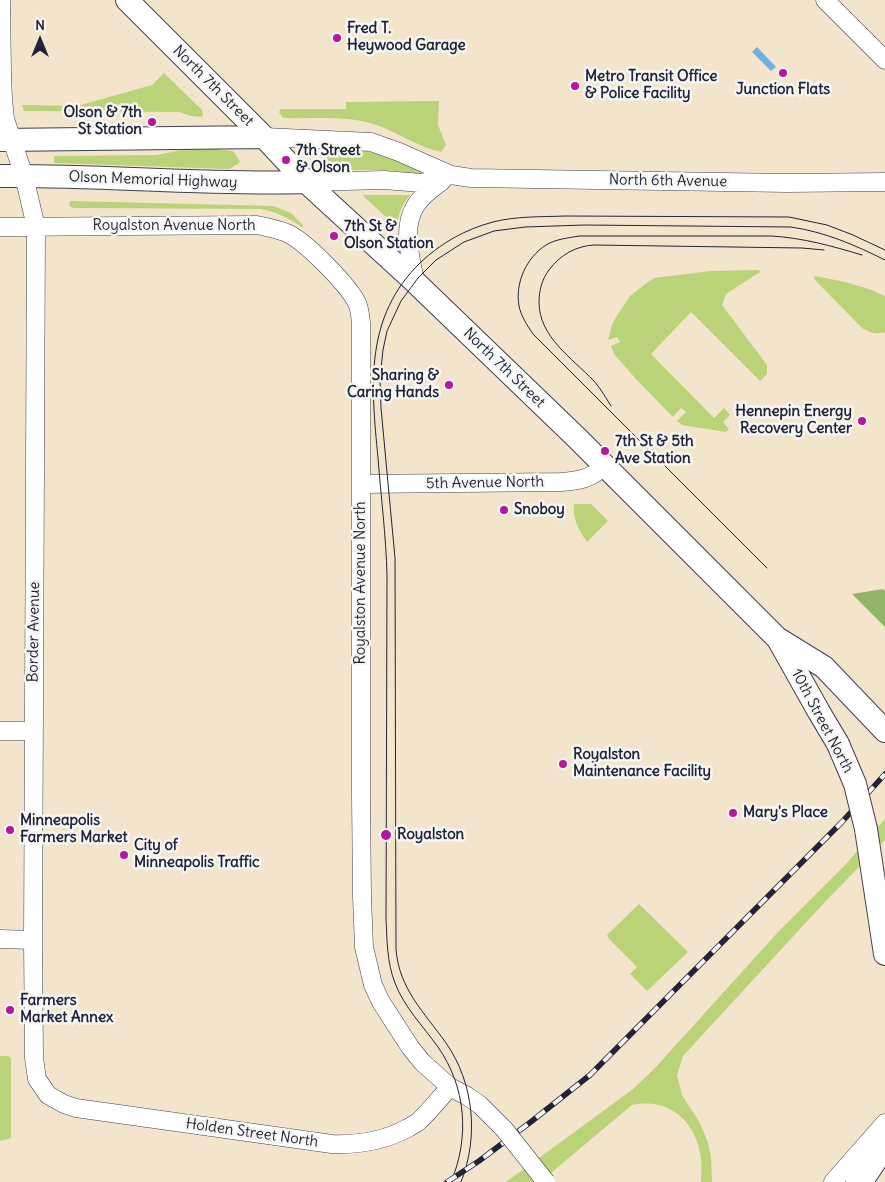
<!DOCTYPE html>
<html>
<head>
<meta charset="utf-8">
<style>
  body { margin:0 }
  #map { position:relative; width:885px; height:1182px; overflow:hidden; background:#f3e4cc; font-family:Delius,sans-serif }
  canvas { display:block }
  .north { position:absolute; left:15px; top:15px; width:50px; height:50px; -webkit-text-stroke:4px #f6f6f2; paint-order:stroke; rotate:0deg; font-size:14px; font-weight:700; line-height:20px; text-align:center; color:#22223b }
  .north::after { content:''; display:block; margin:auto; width:18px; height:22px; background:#22223b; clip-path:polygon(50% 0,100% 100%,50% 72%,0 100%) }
</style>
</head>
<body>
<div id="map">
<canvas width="885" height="1182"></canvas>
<div class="north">N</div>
</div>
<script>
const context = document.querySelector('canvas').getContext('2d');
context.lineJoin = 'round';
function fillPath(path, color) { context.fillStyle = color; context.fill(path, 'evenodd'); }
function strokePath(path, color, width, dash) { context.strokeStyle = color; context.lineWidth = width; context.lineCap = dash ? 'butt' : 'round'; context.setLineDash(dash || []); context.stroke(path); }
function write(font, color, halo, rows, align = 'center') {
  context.font = font + ' Delius,sans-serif'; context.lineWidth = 5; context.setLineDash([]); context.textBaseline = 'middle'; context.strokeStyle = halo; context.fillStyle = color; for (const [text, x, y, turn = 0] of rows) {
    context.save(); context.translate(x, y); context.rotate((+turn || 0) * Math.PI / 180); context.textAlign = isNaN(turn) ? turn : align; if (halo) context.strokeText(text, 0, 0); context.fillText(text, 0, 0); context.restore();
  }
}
fillPath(new Path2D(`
  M 164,73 L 202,110 L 203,115 L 202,117 L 191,116 L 179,112 L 24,111 L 22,105 L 77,106 L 152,85 Z
  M 439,101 L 438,125 L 446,145 L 441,152 C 420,148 399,133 379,126 C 350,115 316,119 286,118 L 282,117 L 279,112 L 281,109 L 346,109 L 346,102 Z
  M 191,148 L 215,149 L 233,151 L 240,161 L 238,164 L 229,169 L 54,163 L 54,156 L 157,155 Z
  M 327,149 L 363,150 L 382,155 L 426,172 L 425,174 L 383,170 L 355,170 L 332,166 L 321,153 Z
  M 410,195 C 402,205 398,214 397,227 L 362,195 Z
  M 70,201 L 273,206 L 291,213 L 304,226 L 302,227 C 289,219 276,211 260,209 L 88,208 L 74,208 L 69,206 Z
  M 759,270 L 760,272 L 726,294 L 722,305 L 767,365 L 767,374 L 760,381 L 691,312 L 651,354 L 714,418 L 724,408 L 730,415 L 723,422 L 729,429 L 726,432 L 682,425 L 677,421 L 686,412 L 681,408 L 673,417 L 636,379 L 614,354 L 611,346 L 620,342 L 617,337 L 608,340 L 613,322 L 630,296 L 640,288 L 654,278 L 711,271 Z
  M 815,276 L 845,282 L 869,289 L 885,296 L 885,332 C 875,335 871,333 862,328 L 814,279 Z
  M 574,504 L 591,504 L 608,521 L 587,542 C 579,531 572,517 574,504 Z
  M 885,819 L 885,840 L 823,904 L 683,1056 L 677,1075 L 682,1095 L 700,1123 L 707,1140 L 711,1156 L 712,1182 L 701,1182 C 701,1174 702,1166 701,1158 C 696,1121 669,1097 632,1105 L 540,1182 L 506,1182 L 632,1090 L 655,1068 L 779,931 L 847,863 Z
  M 639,904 L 688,952 L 647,991 L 630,974 L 637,967 L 609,939 L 607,935 Z
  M 0,1056 L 8,1056 L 11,1058 L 11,1138 L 0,1141 Z`), '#bad378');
fillPath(new Path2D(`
  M 883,589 L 885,591 L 885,627 L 852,594 Z`), '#93b568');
fillPath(new Path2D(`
  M 757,47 L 776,67 L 771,71 L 752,52 Z`), '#70b1e4');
const minor = new Path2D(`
  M 1,0 L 2,74 L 3,99 L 5,119 L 24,176 L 36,227 L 33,940 L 34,1058 L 37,1079 L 48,1095 L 64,1104 L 76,1108 L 332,1144 C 359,1145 384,1141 408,1128 C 411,1126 415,1124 418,1122 C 429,1112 439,1099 450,1087
  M 825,0 L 885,60
  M 264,137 L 371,142 L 399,152 L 451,175 L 471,178 L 787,183 L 885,182
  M 306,182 L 384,180 L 422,183 L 451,175
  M 0,227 L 257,225 C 267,227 277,229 287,233 C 305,241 346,283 356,301 C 360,308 360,315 361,323 L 361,795 L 362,897 L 364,947 L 373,985 L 381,1002 L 410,1047 L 422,1062 L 450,1087 L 467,1096 L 480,1105 L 504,1129
  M 415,282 C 411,257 401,228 416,205 C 422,195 433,188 442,181
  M 361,484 L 560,482 C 577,481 593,479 604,465
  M 0,731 L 33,731
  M 0,939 L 33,940
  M 833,1182 L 885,1123`);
const major = new Path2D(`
  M 127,0 L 264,137 L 306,182 L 415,282 L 578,439 L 777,638 L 824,667 L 885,731
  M 0,140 L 264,137
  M 0,176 C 102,175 204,185 306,182
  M 778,639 L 819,712 L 838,744
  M 866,829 L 885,954`);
const highway = new Path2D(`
  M 859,1182 L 885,1143`);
strokePath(minor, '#413f51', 19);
strokePath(major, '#413f51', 24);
strokePath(highway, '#413f51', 28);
strokePath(minor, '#fff', 18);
strokePath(major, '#fff', 22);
strokePath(highway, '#fff', 26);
strokePath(new Path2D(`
  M 611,406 C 606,398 601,389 594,381 C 572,358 539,337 539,302 C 539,291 542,279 549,270 C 560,255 576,246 594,245 L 802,248 L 824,250
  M 767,568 L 533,334 C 527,325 521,316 519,306 C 515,283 526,258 546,245 C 556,239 568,238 579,236 L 772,236 C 803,238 832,246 862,255
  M 451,1182 C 470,1137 466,1087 438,1047 C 423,1026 404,1007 395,983 C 387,963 387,940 386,919 L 387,575 C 386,536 381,497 378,458 C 371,385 364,317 421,262 C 441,243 466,229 493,222 C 516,216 541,217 565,216 L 789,217 L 827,225 L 853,235 L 885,250
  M 461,1182 C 479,1137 474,1083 446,1043 C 424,1012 399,989 396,949 L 395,558 L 381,408 L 380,378 L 383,350 L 387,331 L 401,301 L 418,278 L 436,260 L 464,242 L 494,231 L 525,227 L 584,225 L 791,227 C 825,232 855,245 885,260`), '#22223b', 1);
const rail = new Path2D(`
  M 447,1182 L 479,1161 L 532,1121 L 590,1075 L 842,822 L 885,774`);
strokePath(rail, '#22223b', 5.5);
strokePath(rail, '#f6f6f2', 4, [11]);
const minorBridge = new Path2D(`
  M 504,1129 L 546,1182`);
const majorBridge = new Path2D(`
  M 838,744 L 855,784 L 866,829`);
strokePath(minorBridge, '#413f51', 19, []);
strokePath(majorBridge, '#413f51', 24, []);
strokePath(minorBridge, '#fff', 18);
strokePath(majorBridge, '#fff', 22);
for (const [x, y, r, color] of [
  [337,38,5,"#b5179e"],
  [783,73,5,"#b5179e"],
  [575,86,5,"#b5179e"],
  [152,122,5,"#b5179e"],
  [286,160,5,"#b5179e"],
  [334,236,5,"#b5179e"],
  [449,385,5,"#b5179e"],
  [862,421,5,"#b5179e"],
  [605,451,5,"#b5179e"],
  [504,510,5,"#b5179e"],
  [563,764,5,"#b5179e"],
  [733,813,5,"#b5179e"],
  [10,830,5,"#b5179e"],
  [386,835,6,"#b5179e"],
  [124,855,5,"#b5179e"],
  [10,1010,5,"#b5179e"]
]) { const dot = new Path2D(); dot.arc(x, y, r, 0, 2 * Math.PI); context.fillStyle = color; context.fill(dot); strokePath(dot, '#f6f6f2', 2); }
write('bold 15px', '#22223b', '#f6f6f2', [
  ["Fred T.",347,29],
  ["Heywood Garage",347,46],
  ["Metro Transit Office",585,77],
  ["& Police Facility",585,94],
  ["Junction Flats",783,90,"center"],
  ["Olson & 7th",142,113,"right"],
  ["St Station",142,130,"right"],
  ["7th Street",296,151],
  ["& Olson",296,168],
  ["7th St &",344,227],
  ["Olson Station",344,244],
  ["Sharing &",439,376,"right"],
  ["Caring Hands",439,393,"right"],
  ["Hennepin Energy",852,412,"right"],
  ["Recovery Center",852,429,"right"],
  ["7th St & 5th",615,442],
  ["Ave Station",615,459],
  ["Snoboy",514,510],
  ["Royalston",573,755],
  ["Maintenance Facility",573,772],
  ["Mary's Place",743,813],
  ["Minneapolis",20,821],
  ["Farmers Market",20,838],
  ["Royalston",397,835],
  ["City of",134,846],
  ["Minneapolis Traffic",134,863],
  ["Farmers",20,1001],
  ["Market Annex",20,1018]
], 'left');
write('15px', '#22223b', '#f6f6f2', [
  ["North 7th Street",213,86,45],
  ["Olson Memorial Highway",153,180,2],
  ["North 6th Avenue",668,181,1],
  ["Royalston Avenue North",174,226],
  ["North 7th Street",504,368,44],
  ["5th Avenue North",485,483,-1],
  ["Royalston Avenue North",361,583,-90],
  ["Border Avenue",34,632,-89],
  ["10th Street North",822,721,62],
  ["Holden Street North",252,1133,8]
]);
</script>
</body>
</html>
